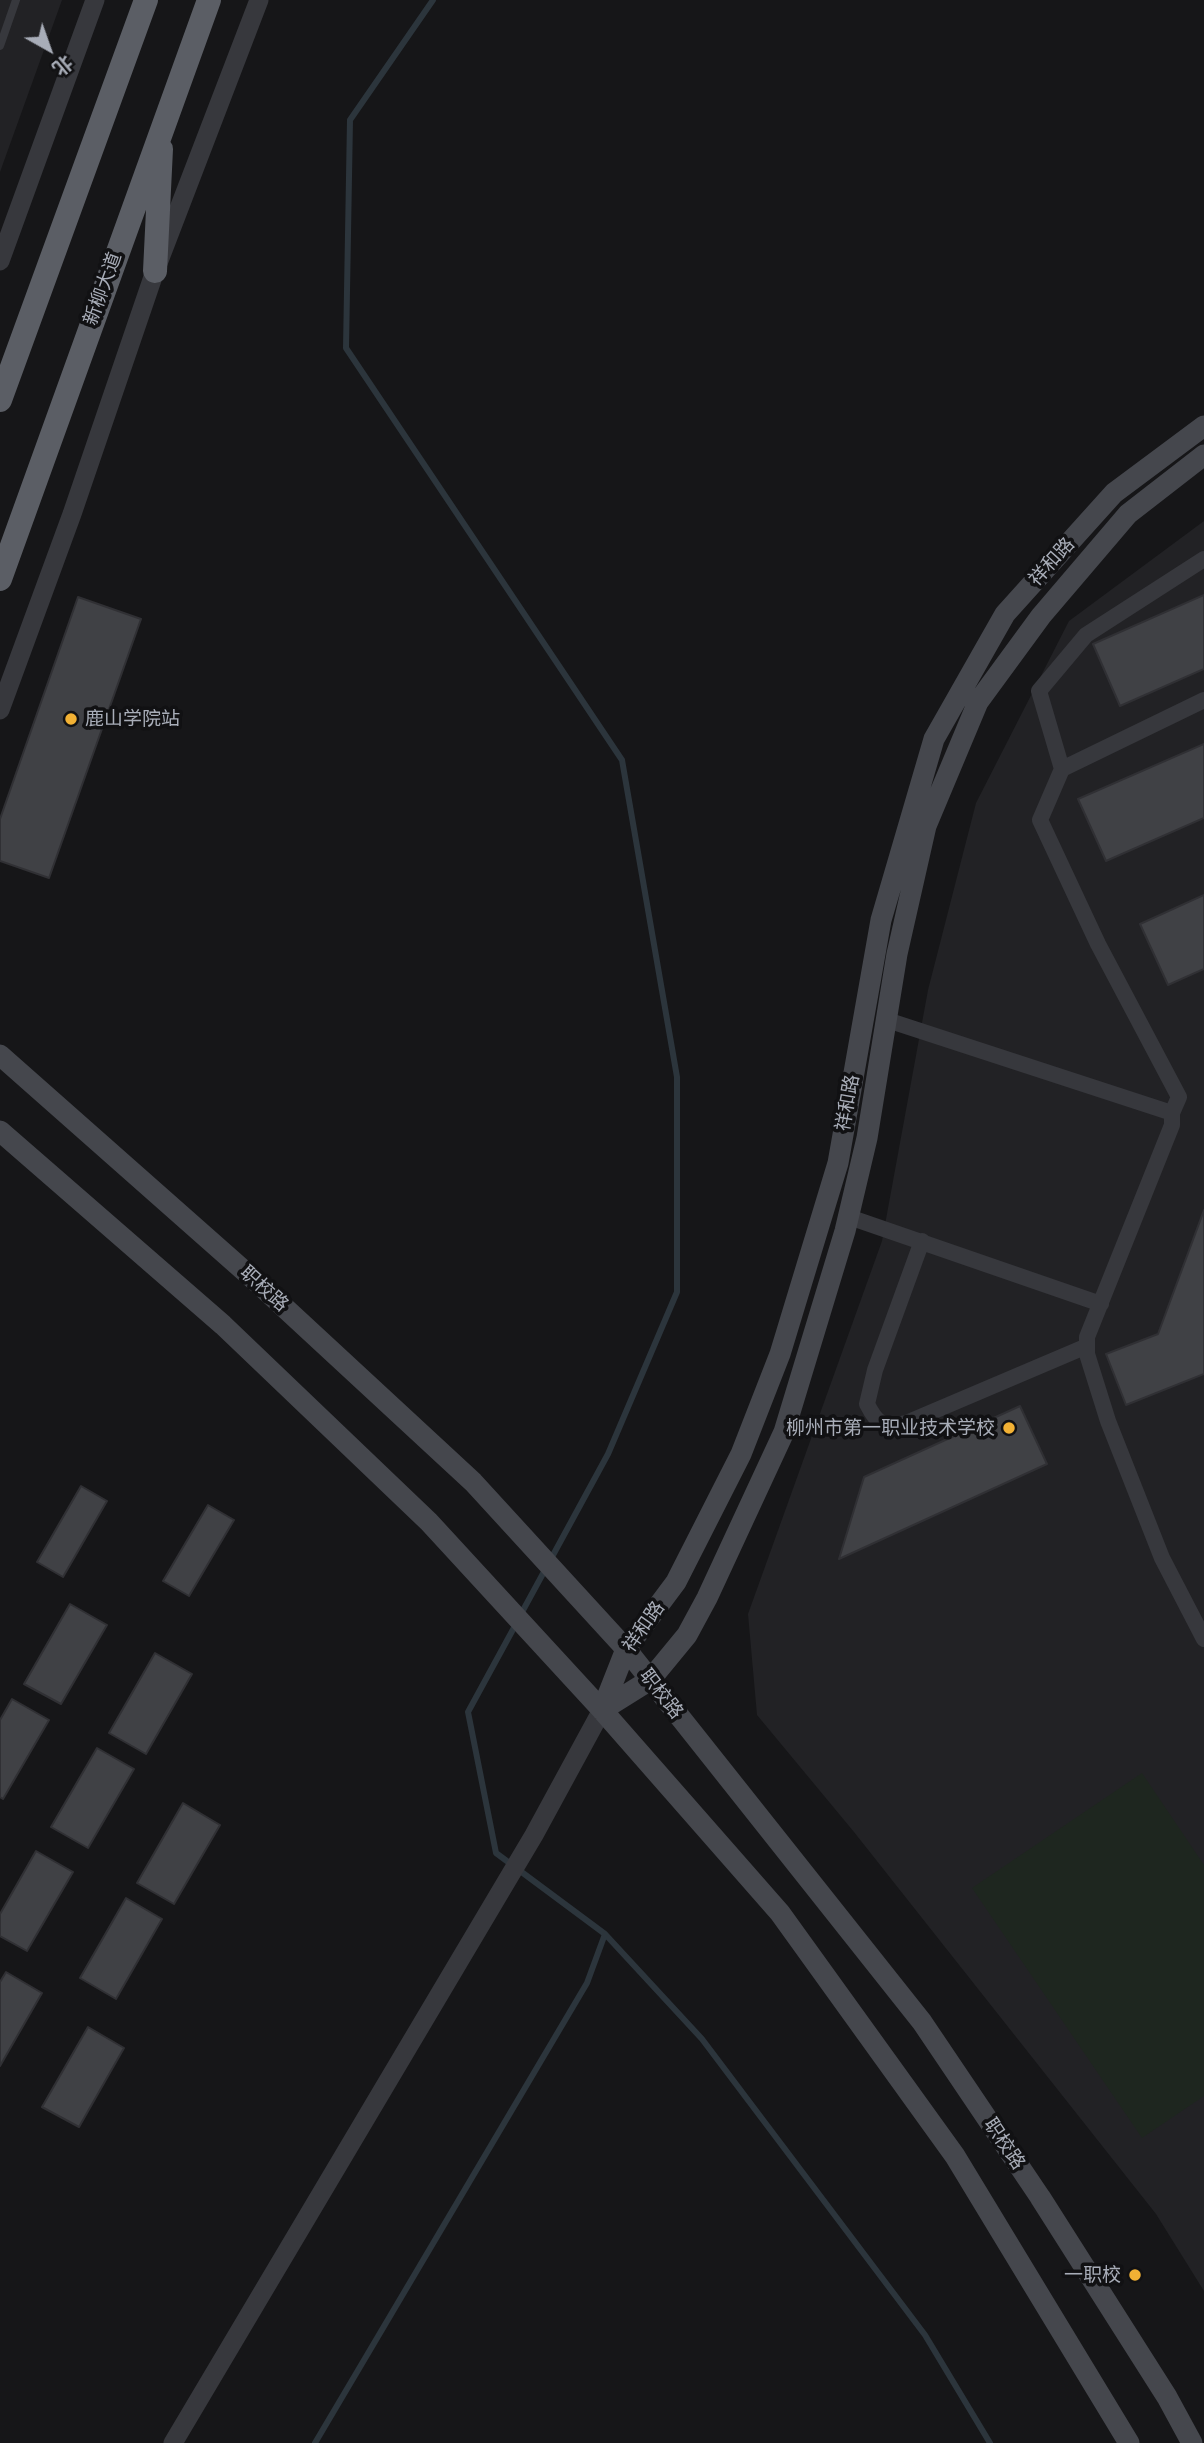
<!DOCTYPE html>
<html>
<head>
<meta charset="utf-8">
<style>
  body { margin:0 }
  #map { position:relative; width:1204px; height:2443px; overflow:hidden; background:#161618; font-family:"Work Sans","Noto Sans SC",sans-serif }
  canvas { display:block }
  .north { position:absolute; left:14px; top:14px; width:70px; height:70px; -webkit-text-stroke:5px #111113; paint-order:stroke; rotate:140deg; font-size:19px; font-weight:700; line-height:28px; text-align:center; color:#a8adb8 }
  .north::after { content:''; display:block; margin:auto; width:24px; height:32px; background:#a8adb8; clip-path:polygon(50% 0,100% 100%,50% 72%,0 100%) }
</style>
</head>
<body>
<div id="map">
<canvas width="1204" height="2443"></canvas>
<div class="north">北</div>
</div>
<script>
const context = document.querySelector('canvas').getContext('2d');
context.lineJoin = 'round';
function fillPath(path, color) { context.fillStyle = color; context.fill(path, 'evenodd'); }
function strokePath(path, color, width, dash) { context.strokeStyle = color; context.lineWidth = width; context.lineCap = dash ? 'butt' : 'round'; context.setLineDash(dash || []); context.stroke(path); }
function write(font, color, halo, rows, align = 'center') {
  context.font = font + ' "Work Sans","Noto Sans SC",sans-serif'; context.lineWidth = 7; context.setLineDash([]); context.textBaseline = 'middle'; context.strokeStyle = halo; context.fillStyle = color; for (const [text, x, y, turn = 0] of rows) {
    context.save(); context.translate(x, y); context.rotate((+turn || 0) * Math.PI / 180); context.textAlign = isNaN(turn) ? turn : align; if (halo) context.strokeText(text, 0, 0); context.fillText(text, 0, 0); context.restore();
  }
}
fillPath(new Path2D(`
  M 0,0 L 62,0 L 0,172 Z
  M 1204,521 L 1204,2291 L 1156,2214 L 854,1832 L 757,1715 L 748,1614 L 882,1241 L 928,990 L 976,803 L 1069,621 Z`), '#222225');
fillPath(new Path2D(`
  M 1142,1773 L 1204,1865 L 1204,2096 L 1142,2138 L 972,1888 Z`), '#1e261f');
strokePath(new Path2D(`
  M 433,0 L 350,120 L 346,348 L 622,760 L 677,1077 L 677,1292 L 608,1454 L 521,1614
  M 516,1624 L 468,1712 L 496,1853 L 605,1934 L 702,2039 L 925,2335 L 990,2443
  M 315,2443 L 587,1983 L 605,1934`), '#2c353c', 6);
const building = new Path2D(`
  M 1204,595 L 1204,669 L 1120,706 L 1093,644 Z
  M 78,597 L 141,619 L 49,878 L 0,861 L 0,819 Z
  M 1204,744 L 1204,818 L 1106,861 L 1078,799 Z
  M 1204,895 L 1204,969 L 1168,985 L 1140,924 Z
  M 1204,1210 L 1204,1374 L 1126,1405 L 1106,1354 L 1158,1334 Z
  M 1020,1406 L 1047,1464 L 839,1559 L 864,1477 Z
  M 81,1486 L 107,1501 L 63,1577 L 37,1562 Z
  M 208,1505 L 234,1520 L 189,1596 L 163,1581 Z
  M 70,1604 L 107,1625 L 61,1704 L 24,1684 Z
  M 155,1653 L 192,1674 L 146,1754 L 109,1733 Z
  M 12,1699 L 49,1720 L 3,1799 L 0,1797 L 0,1720 Z
  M 97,1748 L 134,1769 L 88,1848 L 51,1827 Z
  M 183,1803 L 220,1825 L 174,1904 L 137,1883 Z
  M 36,1851 L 73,1872 L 27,1951 L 0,1936 L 0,1914 Z
  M 126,1898 L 162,1919 L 116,1999 L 80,1978 Z
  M 6,1972 L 42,1993 L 0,2066 L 0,1982 Z
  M 88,2027 L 124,2048 L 79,2127 L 42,2107 Z`);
fillPath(building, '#404145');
strokePath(building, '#303034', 2);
strokePath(new Path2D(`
  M 0,46 L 16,0`), '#37383d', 8);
strokePath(new Path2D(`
  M 1062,769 L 1039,691 L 1086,635 L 1204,559
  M 887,1020 L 1172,1113 L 1172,1125 L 1087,1337 L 1087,1354 L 1108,1421 L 1162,1558 L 1204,1639
  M 1172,1113 L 1179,1097 L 1098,944 L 1040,820 L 1062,769 L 1204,700
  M 849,1217 L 1101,1304
  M 922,1241 L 875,1370 L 867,1404 C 877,1424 883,1428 906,1423 L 1087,1346`), '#37383d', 16);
strokePath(new Path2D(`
  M 0,261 L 95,0
  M 0,710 L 72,514 L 155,271 L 259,0
  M 173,2443 L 534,1835 L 602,1710`), '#37383d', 19);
strokePath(new Path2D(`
  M 0,1055 L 259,1284 L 473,1482 L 626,1649 L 922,2022 L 1040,2197 L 1167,2397 L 1192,2443
  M 0,1131 L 223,1325 L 429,1522 L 602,1710 L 780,1913 L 955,2156 L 1129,2443
  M 602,1710 L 626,1649 L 676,1582 L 741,1454 L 780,1354 L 838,1163 L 881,920 L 934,739 L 1005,614 L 1114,493 L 1204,426
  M 602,1710 L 650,1680 L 687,1635 L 707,1598 L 784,1432 L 845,1231 L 867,1138 L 897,954 L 926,826 L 978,702 L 1041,616 L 1128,514 L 1204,455`), '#45474d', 21);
strokePath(new Path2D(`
  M 155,271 L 161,149
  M 0,400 L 146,0
  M 0,579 L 209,0`), '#5b5e65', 24);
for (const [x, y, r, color] of [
  [71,719,7,"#f2b134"],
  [1009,1428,7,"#f2b134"],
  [1135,2275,7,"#f2b134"]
]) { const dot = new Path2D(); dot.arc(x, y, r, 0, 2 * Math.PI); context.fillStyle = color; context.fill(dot); strokePath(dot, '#111113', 2.5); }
write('19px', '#a8adb8', '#111113', [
  ["新柳大道",103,289,-70],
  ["祥和路",1052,562,-48],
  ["祥和路",848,1103,-80],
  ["职校路",264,1289,42],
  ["祥和路",644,1627,-55],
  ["职校路",661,1694,52],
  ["职校路",1004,2144,56]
]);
write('19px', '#a8adb8', '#111113', [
  ["鹿山学院站",85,719,"left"],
  ["柳州市第一职业技术学校",995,1428],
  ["一职校",1121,2275]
], 'right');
</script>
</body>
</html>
